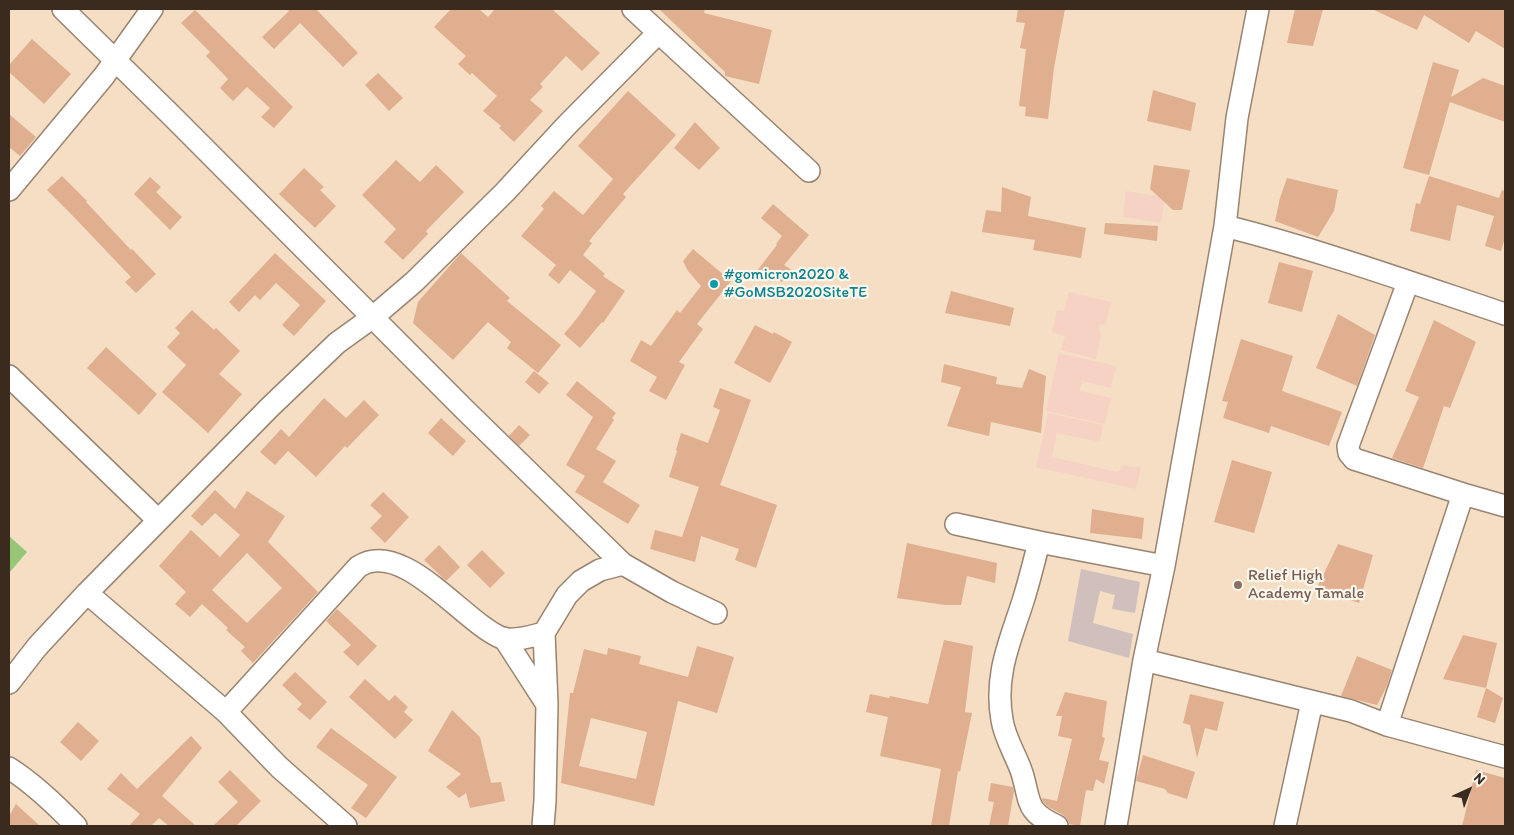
<!DOCTYPE html>
<html>
<head>
<meta charset="utf-8">
<style>
  body { margin:0 }
  #map { position:relative; width:1514px; height:835px; overflow:hidden; background:#f5dec4; font-family:Itim,sans-serif }
  canvas { display:block }
  .frame { position:absolute; inset:0; border:10px solid #3b2a1e; pointer-events:none }
  .north { position:absolute; left:1444px; top:765px; width:50px; height:50px; -webkit-text-stroke:4px #fbf7ec; paint-order:stroke; rotate:43deg; font-size:14px; font-weight:700; line-height:20px; text-align:center; color:#3b2a1e }
  .north::after { content:''; display:block; margin:auto; width:18px; height:22px; background:#3b2a1e; clip-path:polygon(50% 0,100% 100%,50% 72%,0 100%) }
</style>
</head>
<body>
<div id="map">
<canvas width="1514" height="835"></canvas>
<div class="frame"></div>
<div class="north">N</div>
</div>
<script>
const context = document.querySelector('canvas').getContext('2d');
context.lineJoin = 'round';
function fillPath(path, color) { context.fillStyle = color; context.fill(path, 'evenodd'); }
function strokePath(path, color, width, dash) { context.strokeStyle = color; context.lineWidth = width; context.lineCap = dash ? 'butt' : 'round'; context.setLineDash(dash || []); context.stroke(path); }
function write(font, color, halo, rows, align = 'center') {
  context.font = font + ' Itim,sans-serif'; context.lineWidth = 4.5; context.setLineDash([]); context.textBaseline = 'middle'; context.strokeStyle = halo; context.fillStyle = color; for (const [text, x, y, turn = 0] of rows) {
    context.save(); context.translate(x, y); context.rotate((+turn || 0) * Math.PI / 180); context.textAlign = isNaN(turn) ? turn : align; if (halo) context.strokeText(text, 0, 0); context.fillText(text, 0, 0); context.restore();
  }
}
fillPath(new Path2D(`
  M 1126,191 L 1165,197 L 1161,223 L 1123,217 Z
  M 1069,292 L 1111,302 L 1106,324 L 1099,325 L 1101,337 L 1096,359 L 1061,350 L 1065,336 L 1052,332 L 1057,310 L 1064,311 Z
  M 1059,353 L 1116,366 L 1111,388 L 1082,381 L 1080,391 L 1111,398 L 1105,424 L 1046,411 Z
  M 1048,413 L 1103,425 L 1100,442 L 1057,433 L 1052,457 L 1118,472 L 1123,465 L 1141,468 L 1136,489 L 1036,467 Z`), '#f6d2c4');
fillPath(new Path2D(`
  M 1081,569 L 1140,582 L 1135,613 L 1112,609 L 1115,595 L 1100,591 L 1093,623 L 1133,634 L 1129,658 L 1068,641 Z`), '#d1bfbe');
fillPath(new Path2D(`
  M 9,536 L 27,552 L 9,573 Z`), '#96c676');
fillPath(new Path2D(`
  M 287,9 L 316,9 L 358,53 L 343,67 L 300,23 L 274,49 L 262,37 L 289,11 Z
  M 451,9 L 479,9 L 488,17 L 495,9 L 552,9 L 600,53 L 582,71 L 566,56 L 540,84 L 543,87 L 530,100 L 543,111 L 514,142 L 499,128 L 501,126 L 483,111 L 497,96 L 472,73 L 470,75 L 458,64 L 466,56 L 434,27 Z
  M 659,9 L 705,9 L 704,13 L 772,30 L 759,84 L 725,76 L 725,72 Z
  M 1018,9 L 1065,9 L 1054,68 L 1048,119 L 1025,116 L 1026,107 L 1019,106 L 1026,49 L 1020,48 L 1025,23 L 1016,22 Z
  M 1295,9 L 1323,9 L 1313,46 L 1287,43 Z
  M 1372,9 L 1505,9 L 1505,49 L 1476,31 L 1469,43 L 1424,15 L 1417,30 Z
  M 195,10 L 293,107 L 274,128 L 261,117 L 270,108 L 247,87 L 233,101 L 220,88 L 228,79 L 206,56 L 210,52 L 181,23 Z
  M 32,39 L 71,74 L 44,104 L 9,72 L 9,65 Z
  M 1433,62 L 1459,70 L 1451,97 L 1483,78 L 1505,86 L 1505,122 L 1450,102 L 1429,175 L 1403,168 Z
  M 378,73 L 403,98 L 389,111 L 365,85 Z
  M 1153,90 L 1196,103 L 1191,131 L 1147,121 Z
  M 628,91 L 676,135 L 623,194 L 626,197 L 589,241 L 592,243 L 583,255 L 605,274 L 603,276 L 625,291 L 603,323 L 602,322 L 580,348 L 564,334 L 578,317 L 596,291 L 570,270 L 559,284 L 548,275 L 556,265 L 521,236 L 544,209 L 541,206 L 554,191 L 583,215 L 613,179 L 578,146 Z
  M 9,114 L 36,137 L 20,156 L 9,147 Z
  M 695,122 L 720,148 L 699,170 L 674,148 Z
  M 396,160 L 420,182 L 436,165 L 464,192 L 426,231 L 428,234 L 403,260 L 384,242 L 396,229 L 362,195 Z
  M 1154,165 L 1190,170 L 1182,210 L 1173,210 L 1150,189 Z
  M 304,168 L 324,187 L 320,190 L 336,206 L 315,228 L 279,194 Z
  M 62,176 L 87,201 L 86,202 L 131,250 L 132,249 L 156,274 L 136,293 L 125,282 L 131,277 L 72,215 L 47,190 Z
  M 1429,176 L 1499,198 L 1502,190 L 1505,191 L 1505,238 L 1501,251 L 1485,246 L 1494,216 L 1457,205 L 1450,241 L 1410,231 L 1416,203 L 1420,204 Z
  M 150,177 L 161,187 L 156,192 L 182,217 L 170,230 L 134,194 Z
  M 1287,178 L 1338,190 L 1334,211 L 1318,237 L 1275,221 L 1280,198 Z
  M 1002,187 L 1031,197 L 1028,216 L 1086,228 L 1081,258 L 1033,250 L 1035,240 L 982,232 L 986,210 L 1001,212 Z
  M 773,204 L 809,235 L 784,265 L 792,270 L 782,282 L 775,277 L 771,282 L 756,272 L 777,245 L 776,244 L 782,236 L 761,218 Z
  M 1105,223 L 1158,226 L 1157,241 L 1104,234 Z
  M 693,249 L 731,281 L 697,324 L 703,329 L 679,362 L 685,365 L 666,400 L 649,391 L 657,377 L 630,361 L 641,340 L 651,346 L 677,310 L 680,313 L 701,286 L 688,271 L 683,261 Z
  M 275,253 L 326,301 L 294,336 L 282,325 L 300,305 L 276,283 L 260,300 L 255,295 L 239,312 L 229,302 Z
  M 461,253 L 510,298 L 507,301 L 561,345 L 538,373 L 507,348 L 511,342 L 488,322 L 453,360 L 413,323 L 418,302 Z
  M 1279,262 L 1313,271 L 1302,312 L 1268,303 Z
  M 951,291 L 1014,308 L 1010,326 L 945,313 Z
  M 192,310 L 214,330 L 216,328 L 240,351 L 219,374 L 242,394 L 208,433 L 162,392 L 186,365 L 167,347 L 180,333 L 175,328 Z
  M 1338,314 L 1375,335 L 1357,386 L 1316,368 Z
  M 1434,320 L 1476,342 L 1450,408 L 1444,406 L 1423,468 L 1392,458 L 1419,397 L 1405,391 Z
  M 755,325 L 773,334 L 774,332 L 792,342 L 770,383 L 734,363 Z
  M 1241,339 L 1293,356 L 1282,391 L 1342,412 L 1329,446 L 1271,426 L 1269,433 L 1223,418 L 1228,402 L 1222,401 Z
  M 106,347 L 157,394 L 139,415 L 87,368 Z
  M 944,364 L 997,377 L 996,384 L 1022,388 L 1029,369 L 1046,376 L 1041,433 L 991,422 L 989,436 L 947,426 L 961,387 L 941,382 Z
  M 534,371 L 549,383 L 539,394 L 525,382 Z
  M 577,381 L 616,413 L 612,418 L 614,420 L 596,449 L 616,461 L 603,482 L 640,505 L 628,524 L 575,492 L 585,476 L 566,465 L 593,417 L 566,395 Z
  M 720,388 L 751,400 L 720,485 L 777,505 L 756,568 L 735,560 L 739,549 L 701,536 L 695,562 L 650,549 L 655,530 L 682,537 L 699,487 L 669,477 L 677,451 L 676,450 L 681,433 L 708,443 L 720,410 L 713,407 Z
  M 324,398 L 346,418 L 364,400 L 379,415 L 347,448 L 345,446 L 316,477 L 288,451 L 275,465 L 260,452 L 281,429 L 289,437 Z
  M 441,418 L 466,441 L 453,456 L 428,433 Z
  M 519,425 L 530,435 L 519,446 L 509,436 Z
  M 1232,460 L 1272,472 L 1254,533 L 1214,522 Z
  M 215,490 L 235,509 L 247,491 L 285,516 L 268,542 L 318,592 L 253,663 L 241,651 L 245,647 L 226,630 L 228,628 L 202,604 L 190,617 L 175,604 L 186,592 L 159,566 L 191,530 L 220,557 L 240,535 L 215,513 L 202,526 L 191,516 ZM 247,553 L 282,588 L 247,623 L 212,590 Z
  M 383,492 L 409,517 L 385,543 L 370,528 L 382,516 L 370,505 Z
  M 1092,509 L 1144,518 L 1142,539 L 1090,533 Z
  M 907,543 L 997,563 L 995,583 L 967,576 L 961,605 L 945,605 L 897,598 Z
  M 1338,544 L 1373,555 L 1359,603 L 1317,588 Z
  M 439,545 L 460,567 L 446,581 L 424,560 Z
  M 482,550 L 505,573 L 490,588 L 467,565 Z
  M 337,609 L 377,646 L 358,666 L 343,652 L 351,645 L 326,621 Z
  M 1463,635 L 1497,643 L 1486,688 L 1443,679 Z
  M 944,640 L 973,646 L 965,712 L 972,713 L 960,772 L 958,771 L 949,826 L 931,826 L 941,769 L 880,756 L 888,717 L 866,712 L 870,694 L 889,698 L 890,696 L 928,704 Z
  M 697,646 L 734,657 L 717,713 L 678,701 L 654,806 L 561,783 L 570,693 L 573,693 L 584,649 L 607,655 L 608,648 L 641,656 L 639,664 L 688,677 ZM 591,718 L 647,732 L 636,779 L 579,766 Z
  M 1357,656 L 1392,670 L 1386,688 L 1377,705 L 1341,696 Z
  M 295,672 L 327,702 L 310,720 L 297,709 L 302,704 L 282,685 Z
  M 365,679 L 389,701 L 395,695 L 408,707 L 404,712 L 413,720 L 395,739 L 349,697 Z
  M 1486,688 L 1503,698 L 1495,723 L 1477,717 Z
  M 1065,692 L 1107,701 L 1102,737 L 1105,738 L 1099,760 L 1109,762 L 1104,784 L 1096,779 L 1093,791 L 1086,790 L 1080,826 L 1069,824 L 1067,819 L 1063,815 L 1047,806 L 1042,800 L 1043,798 L 1057,801 L 1072,739 L 1058,736 L 1062,716 L 1056,716 Z
  M 1190,694 L 1224,702 L 1217,731 L 1205,728 L 1197,758 L 1190,725 L 1183,723 Z
  M 452,710 L 480,737 L 491,783 L 501,782 L 505,801 L 470,808 L 466,793 L 459,798 L 446,787 L 461,774 L 428,751 Z
  M 78,722 L 99,741 L 81,761 L 60,742 Z
  M 331,728 L 397,777 L 366,818 L 351,808 L 368,785 L 316,747 Z
  M 191,736 L 202,748 L 162,796 L 196,826 L 169,826 L 159,818 L 151,826 L 129,826 L 140,814 L 107,789 L 121,773 L 137,789 Z
  M 1143,755 L 1195,772 L 1187,799 L 1168,793 L 1165,789 L 1136,781 Z
  M 230,770 L 261,801 L 236,826 L 213,826 L 238,802 L 218,782 Z
  M 1476,770 L 1505,778 L 1505,826 L 1462,826 Z
  M 991,783 L 1013,787 L 1014,791 L 1008,826 L 989,826 L 994,802 L 988,801 Z
  M 16,804 L 40,826 L 9,826 L 9,816 Z`), '#dfaf8f');
const street = new Path2D(`
  M 63,9 L 172,116 L 466,411 L 623,564 L 672,592 L 716,613
  M 633,9 L 809,171
  M 9,190 L 104,76 L 152,9
  M 1225,226 C 1320,250 1412,283 1505,314
  M 1408,282 L 1348,446 L 1349,453 L 1354,459 L 1463,494 L 1505,506
  M 9,376 L 158,520
  M 956,524 L 1039,542 L 1164,566
  M 1039,542 C 1034,562 1029,582 1023,601 C 1010,642 994,675 1002,720 C 1005,739 1016,755 1022,773 C 1031,803 1025,811 1057,826
  M 87,593 L 226,712 L 279,767 L 346,826
  M 504,638 L 546,703
  M 1144,660 L 1351,711 L 1387,725 L 1505,757
  M 9,683 L 37,647 L 87,593 L 270,407 L 337,343 L 373,317 L 414,282 L 505,192 L 566,126 L 658,33
  M 226,712 L 358,567 C 402,537 464,623 502,638 C 515,642 531,636 544,633
  M 1387,725 L 1463,494
  M 9,768 C 34,784 56,805 76,826
  M 543,826 L 545,801 L 547,704 L 544,633 L 567,595 L 581,581 L 600,570 L 623,564
  M 1116,826 L 1144,660 L 1164,566 L 1225,226 L 1237,118 L 1258,9
  M 1285,826 L 1312,702`);
strokePath(street, '#988471', 24);
strokePath(street, '#fff', 21);
for (const [x, y, r, color] of [
  [714,284,5,"#0f9aa8"],
  [1238,585,5,"#8d6e63"]
]) { const dot = new Path2D(); dot.arc(x, y, r, 0, 2 * Math.PI); context.fillStyle = color; context.fill(dot); strokePath(dot, '#fbf7ec', 2); }
write('16px', '#0d838f', '#fbf7ec', [
  ["#gomicron2020 &",724,275],
  ["#GoMSB2020SiteTE",724,293]
], 'left');
write('16px', '#785e54', '#fbf7ec', [
  ["Relief High",1248,576],
  ["Academy Tamale",1248,594]
], 'left');
</script>
</body>
</html>
